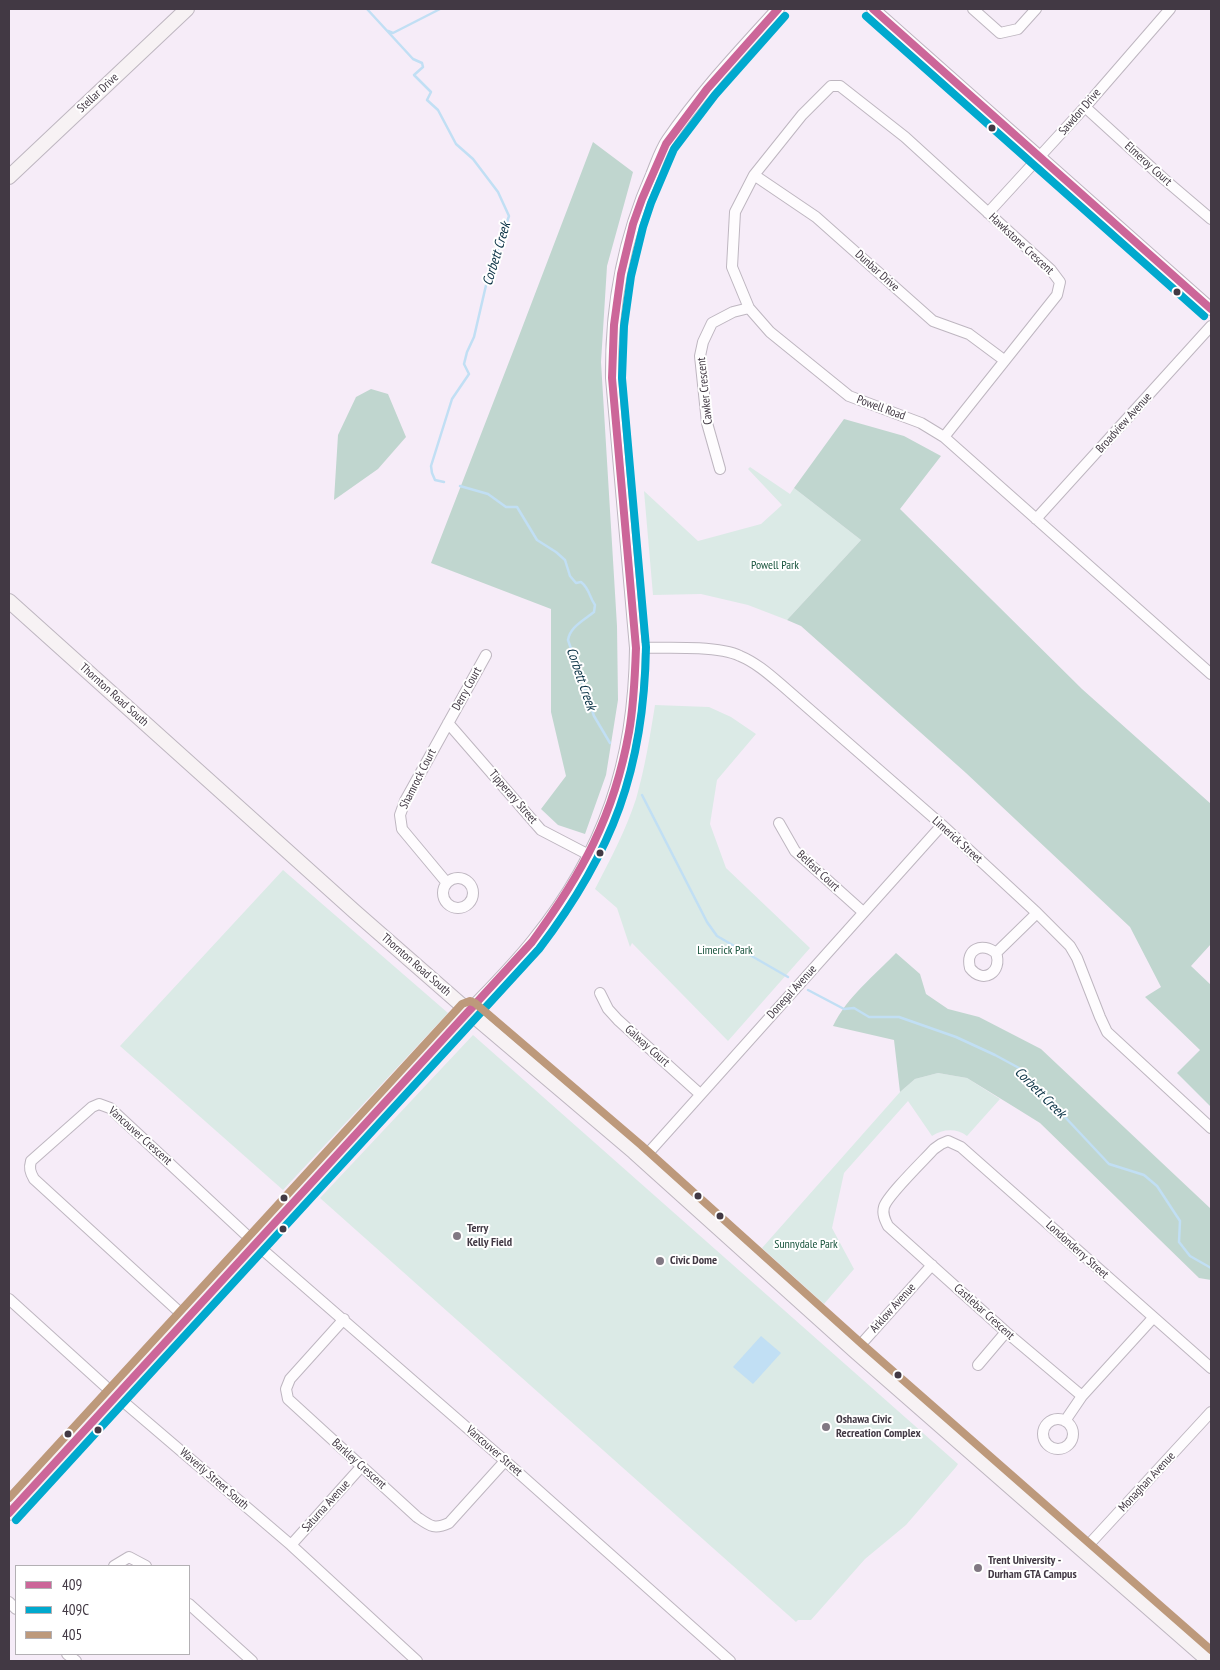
<!DOCTYPE html>
<html>
<head>
<meta charset="utf-8">
<style>
  body { margin:0 }
  #map { position:relative; width:1220px; height:1670px; overflow:hidden; background:#f6ecf8; font-family:"PT Sans Narrow",sans-serif }
  canvas { display:block }
  .frame { position:absolute; inset:0; border:10px solid #423944; pointer-events:none }
  .legend { position:absolute; left:15px; top:1565px; width:175px; height:90px; box-sizing:border-box; background:#fff; border:1px solid #b3b0b4; margin:0; padding:6px 9px; list-style:none; font-size:15px; color:#423944 }
  .legend li { display:flex; align-items:center; gap:10px; height:25px }
  .legend b { width:25px; border:1px solid #b3b0b4 }
</style>
</head>
<body>
<div id="map">
<canvas width="1220" height="1670"></canvas>
<div class="frame"></div>
<ul class="legend">
<li><b style="height:6px;background:#c69"></b>409</li>
<li><b style="height:6px;background:#00a9ce"></b>409C</li>
<li><b style="height:6px;background:#bd997b"></b>405</li>
</ul>
</div>
<script>
const context = document.querySelector('canvas').getContext('2d');
context.lineJoin = 'round';
function fillPath(path, color) { context.fillStyle = color; context.fill(path, 'evenodd'); }
function strokePath(path, color, width, dash) { context.strokeStyle = color; context.lineWidth = width; context.lineCap = dash ? 'butt' : 'round'; context.setLineDash(dash || []); context.stroke(path); }
function write(font, color, halo, rows, align = 'center') {
  context.font = font + ' "PT Sans Narrow",sans-serif'; context.lineWidth = 4; context.setLineDash([]); context.textBaseline = 'middle'; context.strokeStyle = halo; context.fillStyle = color; for (const [text, x, y, turn = 0] of rows) {
    context.save(); context.translate(x, y); context.rotate((+turn || 0) * Math.PI / 180); context.textAlign = isNaN(turn) ? turn : align; if (halo) context.strokeText(text, 0, 0); context.fillText(text, 0, 0); context.restore();
  }
}
fillPath(new Path2D(`
  M 750,467 L 790,494 L 794,488 L 861,540 L 787,620 L 748,605 L 701,594 L 653,595 L 644,491 L 698,541 L 761,524 L 782,505 L 748,469 Z
  M 655,705 L 709,707 L 731,717 L 756,734 L 717,780 L 710,824 L 726,868 L 810,948 L 728,1041 L 632,943 L 630,947 L 617,908 L 595,889 C 610,860 626,830 636,799 C 645,768 650,736 655,705 Z
  M 283,870 L 448,1013 L 283,1190 L 120,1046 Z
  M 473,1035 L 958,1464 L 956,1467 L 906,1525 L 865,1559 L 811,1620 L 798,1620 L 796,1622 L 320,1198 Z
  M 938,1073 L 967,1078 L 1000,1099 L 967,1136 C 956,1128 943,1129 932,1136 L 908,1101 L 844,1173 L 832,1228 L 854,1269 L 824,1304 L 762,1248 L 900,1092 L 915,1079 Z`), '#dbeae6');
fillPath(new Path2D(`
  M 593,142 L 633,172 L 607,266 L 601,362 L 617,626 L 618,700 L 606,775 L 585,834 L 558,825 L 541,809 L 566,776 L 551,712 L 551,609 L 431,563 L 514,349 Z
  M 371,389 L 388,394 L 406,437 L 378,469 L 334,500 L 338,435 L 356,397 Z
  M 844,419 L 904,436 L 941,456 L 900,509 L 1082,689 L 1211,804 L 1211,944 L 1191,966 L 1211,985 L 1211,1107 L 1177,1073 L 1200,1050 L 1145,997 L 1161,987 L 1130,927 L 966,773 L 801,626 L 787,620 L 861,540 L 794,488 Z
  M 896,953 L 920,974 L 926,994 L 948,1009 L 979,1017 L 1041,1049 L 1211,1209 L 1211,1280 L 1199,1278 L 1040,1123 L 1011,1105 L 967,1078 L 938,1073 L 915,1079 L 900,1092 L 894,1040 L 833,1026 C 847,997 874,976 896,953 Z`), '#c0d6cf');
fillPath(new Path2D(`
  M 761,1336 L 781,1353 L 753,1384 L 733,1367 Z`), '#c1dff4');
strokePath(new Path2D(`
  M 367,9 L 413,59 L 422,63 L 423,67 L 414,75 L 431,92 L 427,100 L 438,110 L 456,144 L 473,159 L 498,192 L 509,216 L 487,281 L 474,337 L 467,352 L 464,364 L 469,374 L 452,399 L 431,466 L 432,473 L 435,480 L 444,482
  M 388,31 L 393,33 L 440,9
  M 460,486 L 488,494 L 506,507 L 517,507 L 537,540 L 556,552 L 565,560 L 570,576 L 576,583 L 581,582 C 590,589 589,597 595,605 L 594,612 C 584,620 570,627 568,640 L 594,716 L 610,743
  M 642,795 L 707,922 L 717,936 L 788,977
  M 808,990 L 844,1009 L 854,1008 L 869,1017 L 899,1017 L 956,1037 L 995,1055 L 1019,1068 L 1109,1164 L 1144,1175 L 1157,1186 L 1180,1221 L 1179,1242 L 1190,1256 L 1211,1268`), '#c1dff4', 2.5);
const minor = new Path2D(`
  M 973,9 L 1000,33 L 1018,29 L 1036,9
  M 1085,107 L 1164,179 L 1211,219
  M 754,175 L 816,217 L 933,321 L 969,334 L 1004,360
  M 988,213 L 1085,107 L 1170,9
  M 944,437 L 1057,295 L 1060,282 L 1051,270 L 905,137 L 840,86 L 831,86 L 802,115 L 754,175 L 735,212 L 732,267 L 749,308 L 770,332 L 849,396 L 921,423 L 944,437 L 1211,674
  M 720,469 L 707,423 L 700,356 L 703,342 L 712,323 L 733,312 L 749,308
  M 1036,519 L 1211,326
  M 636,648 C 662,648 718,645 740,656 C 757,663 771,676 784,687 L 942,825 L 1037,913 L 1070,946 L 1077,958 L 1100,1017 L 1107,1032 L 1211,1128
  M 448,723 L 541,830 L 589,855
  M 779,823 L 795,851 L 863,912
  M443 893a15 15 0 1 1 30 0a15 15 0 1 1-30 0Z
  M 447,883 L 402,829 L 400,815 L 405,801 L 486,655
  M 996,953 C 982,942 965,949 970,968 C 983,985 1003,972 996,953 L 1037,913
  M 600,993 L 608,1009 L 618,1020 L 700,1094
  M 642,1160 L 942,825
  M 9,1299 L 105,1386 L 291,1545 L 417,1661
  M 187,1319 L 34,1179 C 30,1172 29,1168 31,1161 L 92,1107 L 99,1104 L 110,1108 L 256,1244 L 512,1467 L 730,1661
  M 344,1319 L 290,1379 L 286,1389 L 288,1399 L 417,1517 C 430,1526 434,1530 449,1523 L 505,1461
  M 855,1351 L 932,1265
  M 978,1365 L 1006,1332
  M 1082,1396 L 1006,1332 L 888,1226 C 885,1220 882,1214 884,1207 C 887,1196 924,1160 934,1149 L 941,1144 L 948,1141 L 961,1147 L 1211,1368
  M1043 1434a15 15 0 1 1 30 0a15 15 0 1 1-30 0Z
  M 1065,1421 L 1082,1396 L 1153,1318
  M 291,1545 L 361,1467
  M 1083,1551 L 1211,1412
  M 114,1566 L 129,1557 L 146,1566
  M 9,1602 L 16,1609
  M 189,1604 L 252,1661
  M 67,1654 L 76,1661`);
const tertiary = new Path2D(`
  M 873,9 L 1211,309
  M 469,1011 C 491,988 514,965 533,941 C 605,852 635,761 636,648 L 612,378 C 611,306 623,240 652,175 C 657,163 661,150 668,140 C 700,93 740,51 778,9`);
const secondary = new Path2D(`
  M 9,177 L 187,9
  M 9,601 L 354,911 L 482,1023 L 634,1152 L 855,1351 L 1209,1661
  M 9,1513 L 469,1011`);
strokePath(minor, '#beb6c0', 12);
strokePath(tertiary, '#beb6c0', 14);
strokePath(secondary, '#beb6c0', 16);
strokePath(minor, '#fefcfe', 10);
strokePath(tertiary, '#fefcfe', 12);
strokePath(secondary, '#f7f2f4', 14);
strokePath(new Path2D(`
  M 873,9 L 1211,309
  M 9,1513 L 532,942 C 582,874 614,816 629,732 C 634,704 635,676 636,648 L 612,378 L 614,325 L 621,274 L 633,224 L 642,199 L 666,144 L 707,89 L 778,9`), '#c69', 8);
strokePath(new Path2D(`
  M 866,16 L 1204,316
  M 16,1520 L 539,949 C 613,852 644,769 646,647 L 622,378 L 624,326 L 631,276 L 643,227 L 651,203 L 674,149 L 715,95 L 785,16`), '#00a9ce', 8);
strokePath(new Path2D(`
  M 9,1498 L 462,1004 L 470,1001 L 475,1003 L 641,1145 L 862,1344 L 1211,1650`), '#bd997b', 8);
for (const [x, y, r, color] of [
  [992,128,4.5,"#423944"],
  [1177,292,4.5,"#423944"],
  [600,853,4.5,"#423944"],
  [698,1196,4.5,"#423944"],
  [284,1198,4.5,"#423944"],
  [720,1216,4.5,"#423944"],
  [283,1229,4.5,"#423944"],
  [457,1236,5,"#817883"],
  [660,1261,5,"#817883"],
  [898,1375,4.5,"#423944"],
  [826,1427,5,"#817883"],
  [98,1430,4.5,"#423944"],
  [68,1434,4.5,"#423944"],
  [978,1568,5,"#817883"]
]) { const dot = new Path2D(); dot.arc(x, y, r, 0, 2 * Math.PI); context.fillStyle = color; context.fill(dot); strokePath(dot, '#fff', 2); }
write('12px', '#423944', '#fff', [
  ["Stellar Drive",98,93,-43],
  ["Sawdon Drive",1080,112,-49],
  ["Elmeroy Court",1148,164,42],
  ["Hawkstone Crescent",1021,244,43],
  ["Dunbar Drive",877,271,42],
  ["Cawker Crescent",705,391,-96],
  ["Powell Road",881,408,20],
  ["Broadview Avenue",1124,423,-48],
  ["Derry Court",467,689,-61],
  ["Thornton Road South",114,695,42],
  ["Shamrock Court",418,779,-63],
  ["Tipperary Street",513,797,49],
  ["Limerick Street",957,840,42],
  ["Belfast Court",818,871,43],
  ["Thornton Road South",416,965,41],
  ["Donegal Avenue",792,992,-48],
  ["Galway Court",647,1046,42],
  ["Vancouver Crescent",140,1136,42],
  ["Londonderry Street",1077,1250,42],
  ["Arklow Avenue",893,1308,-48],
  ["Castlebar Crescent",984,1312,42],
  ["Vancouver Street",494,1451,41],
  ["Barkley Crescent",359,1464,42],
  ["Waverly Street South",214,1479,41],
  ["Monaghan Avenue",1147,1482,-47],
  ["Saturna Avenue",326,1506,-48]
]);
write('12px', '#19543d', '#fff', [
  ["Powell Park",775,566],
  ["Limerick Park",725,951],
  ["Sunnydale Park",806,1245]
]);
write('bold 12px', '#423944', '#fff', [
  ["Terry",467,1229],
  ["Kelly Field",467,1243],
  ["Civic Dome",670,1261],
  ["Oshawa Civic",836,1420],
  ["Recreation Complex",836,1434],
  ["Trent University -",988,1561],
  ["Durham GTA Campus",988,1575]
], 'left');
write('italic 14px', '#093144', '#fff', [
  ["Corbett Creek",497,254,-73],
  ["Corbett Creek",581,679,71],
  ["Corbett Creek",1040,1093,45]
]);
</script>
</body>
</html>
